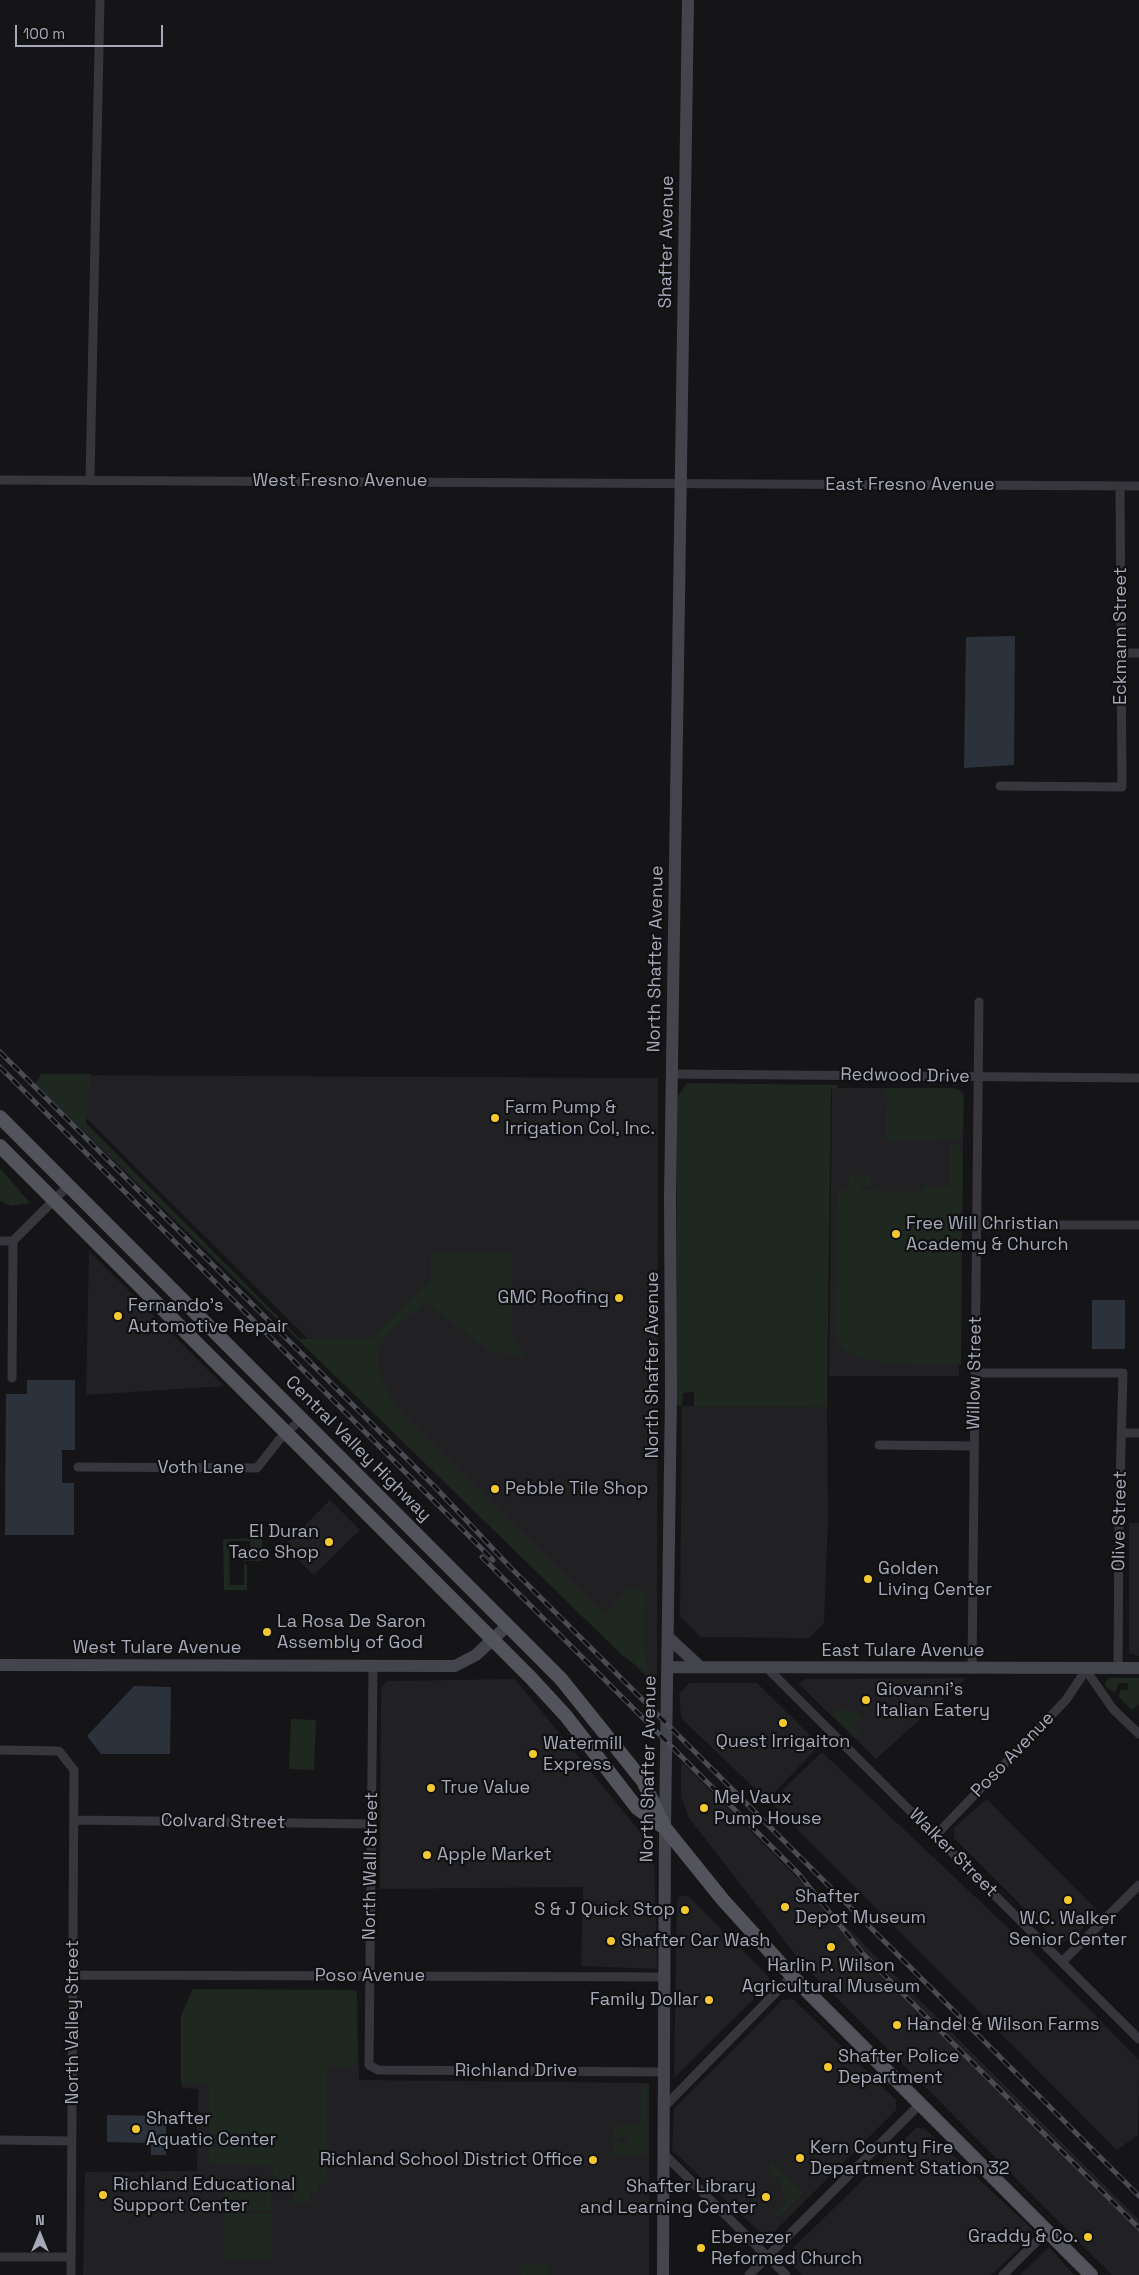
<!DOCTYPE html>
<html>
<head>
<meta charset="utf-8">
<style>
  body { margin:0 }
  #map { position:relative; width:1139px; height:2275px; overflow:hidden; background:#151517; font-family:"Space Grotesk",sans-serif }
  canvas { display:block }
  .north { position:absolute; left:15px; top:2210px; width:50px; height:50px; -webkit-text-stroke:4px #101012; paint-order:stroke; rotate:0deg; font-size:14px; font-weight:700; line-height:20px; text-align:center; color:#a6a9b7 }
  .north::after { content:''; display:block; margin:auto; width:18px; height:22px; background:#a6a9b7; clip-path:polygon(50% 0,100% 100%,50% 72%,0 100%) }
  .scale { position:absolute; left:15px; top:25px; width:148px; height:22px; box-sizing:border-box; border:2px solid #a6a9b7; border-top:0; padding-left:6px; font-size:15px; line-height:18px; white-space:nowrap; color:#a6a9b7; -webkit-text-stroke:4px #101012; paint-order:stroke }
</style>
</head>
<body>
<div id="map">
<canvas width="1139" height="2275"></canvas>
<div class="north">N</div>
<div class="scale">100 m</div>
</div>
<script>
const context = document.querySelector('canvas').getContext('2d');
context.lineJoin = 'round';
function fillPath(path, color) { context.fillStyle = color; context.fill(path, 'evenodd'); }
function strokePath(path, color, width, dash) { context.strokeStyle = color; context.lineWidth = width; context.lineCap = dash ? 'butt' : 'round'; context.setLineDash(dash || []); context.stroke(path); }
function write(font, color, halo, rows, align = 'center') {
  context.font = font + ' "Space Grotesk",sans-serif'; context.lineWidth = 4.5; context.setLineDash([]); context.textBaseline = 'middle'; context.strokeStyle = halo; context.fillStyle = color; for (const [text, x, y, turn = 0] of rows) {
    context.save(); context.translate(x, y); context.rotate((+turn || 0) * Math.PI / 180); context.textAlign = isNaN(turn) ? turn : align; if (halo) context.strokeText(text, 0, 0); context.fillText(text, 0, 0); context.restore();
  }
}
fillPath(new Path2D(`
  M 43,1075 L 658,1078 L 657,1687 Z
  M 832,1088 L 954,1088 L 964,1092 L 959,1376 L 829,1376 Z
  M 89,1251 L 224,1386 L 86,1395 Z
  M 682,1406 L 827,1407 L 828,1520 L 824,1623 L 809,1638 L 700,1637 L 680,1616 Z
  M 330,1500 L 360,1530 L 314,1575 L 284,1546 Z
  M 1129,1523 L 1139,1523 L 1139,1656 L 1129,1653 Z
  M 966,1678 L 876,1759 L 799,1684 L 805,1679 Z
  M 515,1679 L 654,1849 L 657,1969 L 581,1966 L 583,1887 L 380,1889 L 381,1688 L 387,1681 Z
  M 690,1683 L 757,1683 L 820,1745 L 767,1800 L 683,1720 L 681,1715 L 679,1693 Z
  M 822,1752 L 1025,1944 L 1139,2060 L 1138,2135 L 1117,2150 L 770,1802 Z
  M 681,1761 L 1139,2220 L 1139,2275 L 1112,2275 L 800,1961 L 689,1818 L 681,1797 Z
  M 987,1799 L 1097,1910 L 1075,1938 L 1059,1943 L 954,1838 L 954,1828 Z
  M 681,1895 L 689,1897 L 769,1977 L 769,1984 L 674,2078 L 677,1902 Z
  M 357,1990 L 359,2080 L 649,2083 L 649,2275 L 83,2275 L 85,2172 L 197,2171 L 198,2089 L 182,2088 L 184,2020 L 192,1991 Z
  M 793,1999 L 896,2100 L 896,2110 L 774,2232 L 760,2232 L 672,2150 L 674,2109 L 782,2000 Z
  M 917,2127 L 925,2129 L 1032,2229 L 1031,2238 L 991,2275 L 803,2275 L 789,2262 L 788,2253 Z
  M 1049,2247 L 1074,2275 L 1020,2275 Z`), '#212124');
fillPath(new Path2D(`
  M 41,1074 L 91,1074 L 86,1123 L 300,1339 L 372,1338 L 431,1281 L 431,1253 L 512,1253 L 512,1336 L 525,1357 L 489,1351 L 427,1303 C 405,1319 369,1338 379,1370 C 383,1383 392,1397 398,1409 L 605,1615 L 626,1590 L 645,1590 L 643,1645 L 651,1676 L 622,1655 L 35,1084 Z
  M 687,1083 L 838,1085 L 838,1089 L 831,1089 L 827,1407 L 694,1406 L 694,1392 L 683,1393 L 682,1406 L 676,1405 L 677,1097 Z
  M 881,1088 L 953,1089 L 960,1091 L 963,1098 L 962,1140 L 886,1141 L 887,1096 Z
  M 950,1144 L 958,1144 L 963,1156 L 961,1365 C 931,1364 866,1368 843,1348 C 838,1344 836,1339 835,1332 L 837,1190 L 849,1190 L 849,1175 L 859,1175 L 860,1178 L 860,1176 L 871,1176 L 871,1187 L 860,1187 L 861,1190 L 922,1192 L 922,1187 L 949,1187 Z
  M 0,1168 L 30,1203 L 11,1206 L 0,1201 Z
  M 262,1538 L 262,1561 L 243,1561 L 243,1551 L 251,1551 L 250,1541 L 229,1541 L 230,1585 L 244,1585 L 244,1564 L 247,1564 L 247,1590 L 224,1590 L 223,1539 Z
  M 1110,1678 L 1139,1678 L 1139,1704 L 1132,1710 L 1118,1696 L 1121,1690 L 1128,1690 L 1128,1683 L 1119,1683 L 1115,1693 L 1105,1686 L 1106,1681 Z
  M 840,1708 L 863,1716 L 853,1727 L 860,1734 L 856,1739 L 833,1715 Z
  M 291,1719 L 316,1720 L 314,1770 L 289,1769 Z
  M 193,1989 L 352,1990 L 356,1996 L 356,2066 L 327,2066 L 327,2183 L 319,2183 L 318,2193 L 310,2193 L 309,2203 L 294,2203 L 294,2193 L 286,2192 L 286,2184 L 278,2184 L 277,2180 L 273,2180 L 273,2166 L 209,2164 L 209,2084 L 181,2083 L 181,2016 Z
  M 643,2083 L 649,2088 L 648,2155 L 614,2155 L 614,2141 L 626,2144 L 630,2139 L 623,2136 L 621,2139 L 614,2139 L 614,2126 L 641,2126 L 641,2084 Z
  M 772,2162 L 803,2193 L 779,2217 L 776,2214 L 787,2203 L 780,2181 L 780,2177 L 772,2175 L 769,2165 Z
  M 223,2188 L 271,2188 L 271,2211 L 223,2211 Z
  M 224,2213 L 272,2213 L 272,2236 L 224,2236 Z
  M 224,2237 L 272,2237 L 272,2259 L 224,2260 Z
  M 521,2265 L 549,2265 L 548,2275 L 521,2275 Z`), '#1f2721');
fillPath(new Path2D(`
  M 1015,636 L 1014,765 L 964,768 L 966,637 Z
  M 1092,1300 L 1125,1300 L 1125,1349 L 1092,1349 Z
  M 27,1380 L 75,1380 L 75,1450 L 62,1450 L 62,1483 L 74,1483 L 74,1535 L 5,1535 L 6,1394 L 27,1394 Z
  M 134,1686 L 171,1687 L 170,1754 L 101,1754 L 87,1736 Z
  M 107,2115 L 166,2116 L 166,2155 L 151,2155 L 151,2143 L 107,2142 Z`), '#2b323b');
strokePath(new Path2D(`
  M 90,479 L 100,0
  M 0,480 L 1139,486
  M 1121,653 L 1139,653
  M 1000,786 L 1122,787 L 1120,486
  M 672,1074 L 1139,1078
  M 976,1225 L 1139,1225
  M 0,1241 L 13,1241 L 68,1186
  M 975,1373 L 1123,1373 L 1119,1521 L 1118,1668
  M 12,1378 L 13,1241
  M 1122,1433 L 1139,1433
  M 879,1445 L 974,1446
  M 78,1467 L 257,1468 L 279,1440 L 301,1419
  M 373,1666 L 369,2065 L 378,2070 L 665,2072
  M 767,1668 L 1139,2039
  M 972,1669 L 979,1002
  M 0,1750 L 59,1751 L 74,1770 L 71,2275
  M 75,1820 L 371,1824
  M 935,1836 L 1066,1700 L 1086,1670 L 1113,1709 L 1139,1734
  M 1062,1962 L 1139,1885
  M 74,1975 L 666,1977
  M 665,2106 L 792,1976
  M 0,2140 L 72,2141
  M 664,2154 L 786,2275
  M 0,2257 L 71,2257
  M 749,2275 L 920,2104
  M 1003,2275 L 1047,2231`), '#36363c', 9);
strokePath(new Path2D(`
  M 668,1637 L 700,1667
  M 0,1665 L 455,1666 L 476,1655 L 508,1625
  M 667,1667 L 1139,1668
  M 663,2275 L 665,1828 L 671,1393 L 670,1197 L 688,0`), '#44454c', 12);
strokePath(new Path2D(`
  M 0,1117 L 561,1679 L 643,1781 L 665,1828 L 723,1900 L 792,1976 L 1091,2275
  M 0,1146 L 531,1678 L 566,1716 L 637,1808 L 662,1826`), '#52535b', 14);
const rail = new Path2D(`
  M 0,1052 L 436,1488 L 509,1566 L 1139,2196
  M 0,1067 L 493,1560
  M 482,1557 L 798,1873 L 864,1955 L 1139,2228`);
strokePath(rail, '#4b4c53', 5);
strokePath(rail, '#101012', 3, [9]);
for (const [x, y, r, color] of [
  [495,1118,5,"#f4c930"],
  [896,1234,5,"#f4c930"],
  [619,1298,5,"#f4c930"],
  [118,1316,5,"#f4c930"],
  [495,1489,5,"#f4c930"],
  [329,1542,5,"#f4c930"],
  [868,1579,5,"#f4c930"],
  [267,1632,5,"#f4c930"],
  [866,1700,5,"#f4c930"],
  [783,1723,5,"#f4c930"],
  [533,1754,5,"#f4c930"],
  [431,1788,5,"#f4c930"],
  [704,1808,5,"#f4c930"],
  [427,1855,5,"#f4c930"],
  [1068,1900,5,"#f4c930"],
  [785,1907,5,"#f4c930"],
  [685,1910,5,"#f4c930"],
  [611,1941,5,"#f4c930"],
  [831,1947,5,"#f4c930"],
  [709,2000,5,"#f4c930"],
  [897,2025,5,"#f4c930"],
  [828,2067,5,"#f4c930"],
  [136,2129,5,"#f4c930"],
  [800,2158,5,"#f4c930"],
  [593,2160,5,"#f4c930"],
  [103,2195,5,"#f4c930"],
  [766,2197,5,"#f4c930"],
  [1088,2237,5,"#f4c930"],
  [701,2248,5,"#f4c930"]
]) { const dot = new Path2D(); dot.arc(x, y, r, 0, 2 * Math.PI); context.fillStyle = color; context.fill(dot); strokePath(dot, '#101012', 2); }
write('18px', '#a6a9b7', '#101012', [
  ["Shafter Avenue",667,242,-89],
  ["West Fresno Avenue",340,481],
  ["East Fresno Avenue",910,485],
  ["Eckmann Street",1121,636,-90],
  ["North Shafter Avenue",656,959,-89],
  ["Redwood Drive",905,1076,1],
  ["North Shafter Avenue",653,1365,-90],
  ["Willow Street",975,1373,-89],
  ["Central Valley Highway",358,1449,45],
  ["Voth Lane",201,1468],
  ["Olive Street",1120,1521,-89],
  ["West Tulare Avenue",157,1648],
  ["East Tulare Avenue",903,1651],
  ["Poso Avenue",1013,1755,-46],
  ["North Shafter Avenue",649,1769,-89],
  ["Colvard Street",223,1822,1],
  ["Walker Street",953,1853,45],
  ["North Wall Street",371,1866,-89],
  ["Poso Avenue",370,1976],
  ["North Valley Street",73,2022,-90],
  ["Richland Drive",516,2071]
]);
write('18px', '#a6a9b7', '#101012', [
  ["Farm Pump &",505,1108],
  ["Irrigation Col, Inc.",505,1129],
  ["Free Will Christian",906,1224],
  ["Academy & Church",906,1245],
  ["GMC Roofing",609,1298,"right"],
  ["Fernando's",128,1306],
  ["Automotive Repair",128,1327],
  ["Pebble Tile Shop",505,1489],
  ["El Duran",319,1532,"right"],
  ["Taco Shop",319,1553,"right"],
  ["Golden",878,1569],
  ["Living Center",878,1590],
  ["La Rosa De Saron",277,1622],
  ["Assembly of God",277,1643],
  ["Giovanni's",876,1690],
  ["Italian Eatery",876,1711],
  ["Quest Irrigaiton",783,1742,"center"],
  ["Watermill",543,1744],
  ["Express",543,1765],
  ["True Value",441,1788],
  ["Mel Vaux",714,1798],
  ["Pump House",714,1819],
  ["Apple Market",437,1855],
  ["Shafter",795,1897],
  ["Depot Museum",795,1918],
  ["S & J Quick Stop",675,1910,"right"],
  ["W.C. Walker",1068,1919,"center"],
  ["Senior Center",1068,1940,"center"],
  ["Shafter Car Wash",621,1941],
  ["Harlin P. Wilson",831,1966,"center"],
  ["Agricultural Museum",831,1987,"center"],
  ["Family Dollar",699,2000,"right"],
  ["Handel & Wilson Farms",907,2025],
  ["Shafter Police",838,2057],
  ["Department",838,2078],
  ["Shafter",146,2119],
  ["Aquatic Center",146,2140],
  ["Kern County Fire",810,2148],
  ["Department Station 32",810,2169],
  ["Richland School District Office",583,2160,"right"],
  ["Richland Educational",113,2185],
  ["Support Center",113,2206],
  ["Shafter Library",756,2187,"right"],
  ["and Learning Center",756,2208,"right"],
  ["Graddy & Co.",1078,2237,"right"],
  ["Ebenezer",711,2238],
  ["Reformed Church",711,2259]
], 'left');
</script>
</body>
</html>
